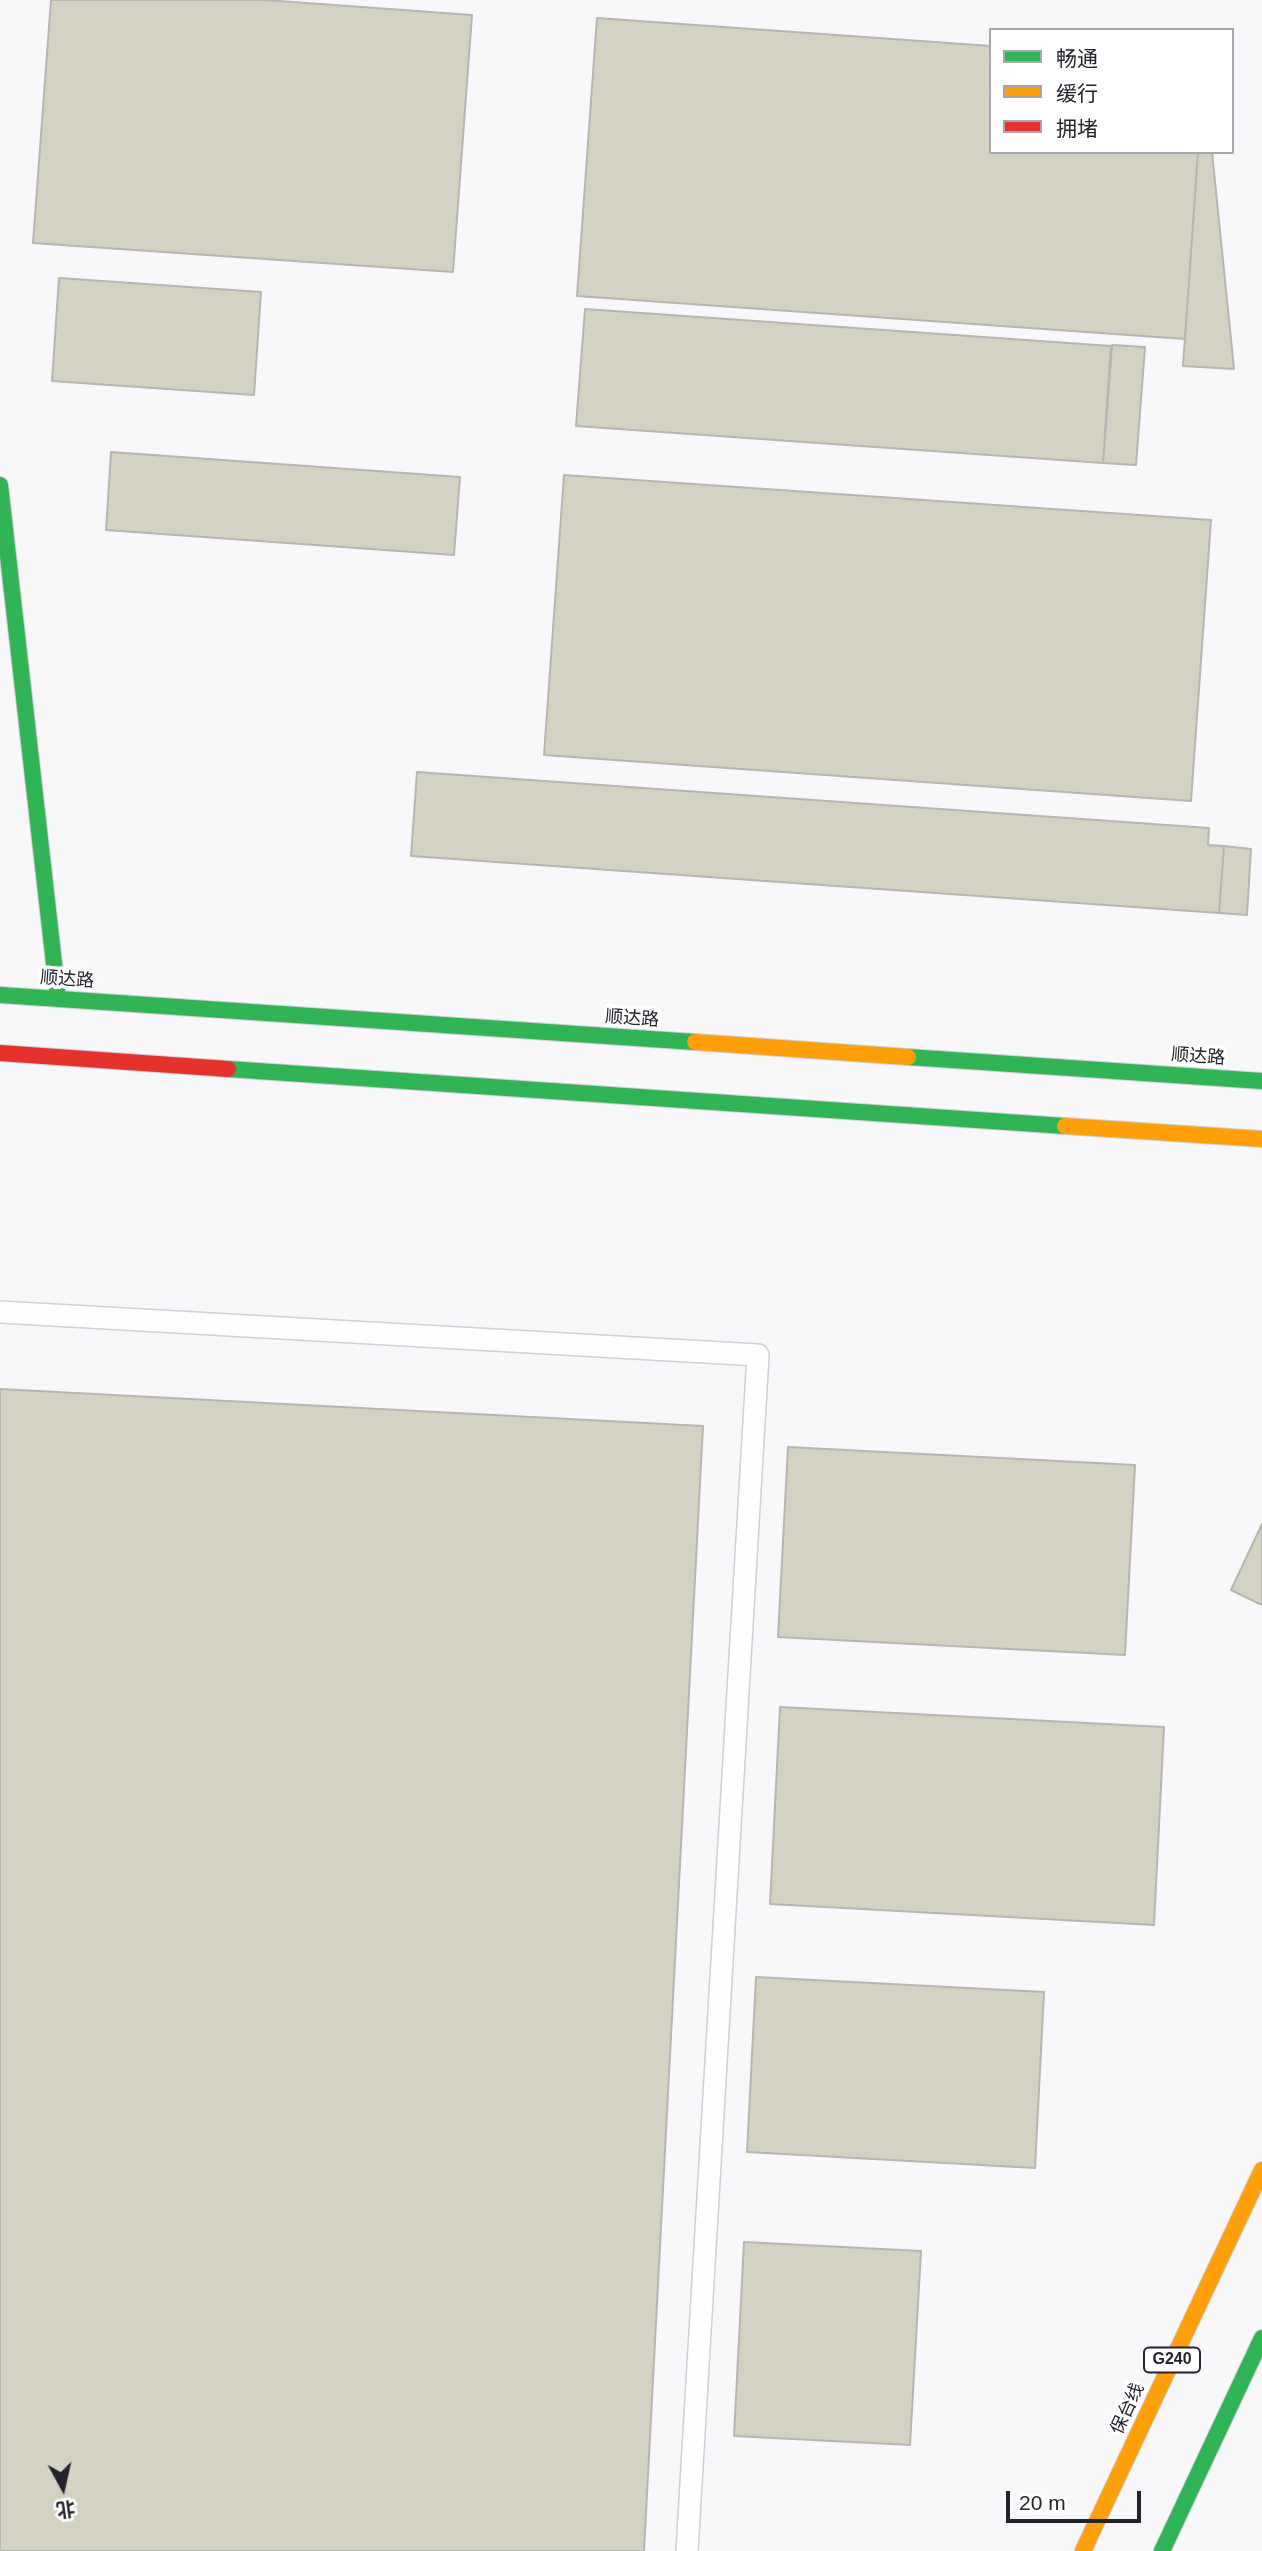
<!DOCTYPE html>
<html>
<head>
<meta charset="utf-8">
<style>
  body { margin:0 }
  #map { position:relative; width:1262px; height:2551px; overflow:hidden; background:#f8f8fa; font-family:Helvetica,"Noto Sans SC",sans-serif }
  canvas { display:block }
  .legend { position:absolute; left:989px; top:28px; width:245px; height:126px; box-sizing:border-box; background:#fff; border:2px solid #a7a7ab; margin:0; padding:9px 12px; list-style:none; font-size:21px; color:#23232c }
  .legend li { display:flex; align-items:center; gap:14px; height:35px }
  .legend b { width:35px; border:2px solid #a7a7ab }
  .north { position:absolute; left:28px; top:2453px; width:70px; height:70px; -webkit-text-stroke:5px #fff; paint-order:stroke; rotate:172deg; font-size:19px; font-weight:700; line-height:28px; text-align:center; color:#23232c }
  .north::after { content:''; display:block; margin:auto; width:24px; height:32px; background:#23232c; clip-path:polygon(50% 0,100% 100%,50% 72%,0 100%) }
  .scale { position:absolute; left:1006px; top:2491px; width:135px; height:32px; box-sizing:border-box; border:4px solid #23232c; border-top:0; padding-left:9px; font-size:21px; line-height:24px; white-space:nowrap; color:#23232c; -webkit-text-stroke:5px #fff; paint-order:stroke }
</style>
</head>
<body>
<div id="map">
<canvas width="1262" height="2551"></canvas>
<ul class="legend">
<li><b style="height:9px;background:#30b455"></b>畅通</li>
<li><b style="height:9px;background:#ff9f0a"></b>缓行</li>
<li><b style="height:9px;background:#e5322d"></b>拥堵</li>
</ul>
<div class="north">北</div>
<div class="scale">20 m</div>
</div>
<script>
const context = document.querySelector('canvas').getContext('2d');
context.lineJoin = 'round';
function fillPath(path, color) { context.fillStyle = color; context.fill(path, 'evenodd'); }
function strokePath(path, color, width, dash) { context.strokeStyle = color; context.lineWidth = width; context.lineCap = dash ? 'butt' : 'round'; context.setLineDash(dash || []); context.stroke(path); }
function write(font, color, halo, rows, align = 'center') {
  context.font = font + ' Helvetica,"Noto Sans SC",sans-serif'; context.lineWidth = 7; context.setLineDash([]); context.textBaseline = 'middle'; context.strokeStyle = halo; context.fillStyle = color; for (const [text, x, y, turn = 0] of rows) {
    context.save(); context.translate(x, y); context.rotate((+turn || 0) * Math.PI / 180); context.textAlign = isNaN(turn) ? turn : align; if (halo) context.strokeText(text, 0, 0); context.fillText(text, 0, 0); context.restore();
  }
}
const building = new Path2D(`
  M 51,0 L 265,0 L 472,15 L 453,272 L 33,243 Z
  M 597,18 L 991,46 L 991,152 L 1198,152 L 1185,339 L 577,296 Z
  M 1198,152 L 1212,152 L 1234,369 L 1183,366 Z
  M 59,278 L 261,292 L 254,395 L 52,381 Z
  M 585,309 L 1111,346 L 1103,463 L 576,426 Z
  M 1112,345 L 1145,347 L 1136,465 L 1103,463 Z
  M 111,452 L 460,477 L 454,555 L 106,530 Z
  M 564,475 L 1211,520 L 1191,801 L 544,755 Z
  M 417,772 L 1209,828 L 1208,845 L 1224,846 L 1219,913 L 411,856 Z
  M 1224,846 L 1251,849 L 1247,915 L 1219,913 Z
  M 0,1389 L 703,1426 L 644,2551 L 0,2551 Z
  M 788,1447 L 1135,1465 L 1125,1655 L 778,1637 Z
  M 1262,1524 L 1262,1605 L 1231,1590 Z
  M 780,1707 L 1164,1727 L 1154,1925 L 770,1904 Z
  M 756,1977 L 1044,1992 L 1035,2168 L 747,2152 Z
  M 744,2242 L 921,2251 L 910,2445 L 734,2436 Z`);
fillPath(building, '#d3d2c3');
strokePath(building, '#b5b5b2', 2);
const lane = new Path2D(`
  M 0,1312 L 758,1355 L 687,2551`);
const fast = new Path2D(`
  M 0,485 L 58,999
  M 0,995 L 695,1042
  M 908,1057 L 1262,1081
  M 228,1069 L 1065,1126
  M 1162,2551 L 1262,2338`);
const slow = new Path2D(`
  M 695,1042 L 908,1057
  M 1065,1126 L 1262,1139
  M 1083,2551 L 1262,2170`);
const jam = new Path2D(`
  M 0,1053 L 228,1069`);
strokePath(lane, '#cfcfd5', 24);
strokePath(fast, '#cfcfd5', 18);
strokePath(slow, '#cfcfd5', 18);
strokePath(jam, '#cfcfd5', 18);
strokePath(lane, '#fefefe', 21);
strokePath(fast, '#30b455', 16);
strokePath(slow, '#ff9f0a', 16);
strokePath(jam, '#e5322d', 16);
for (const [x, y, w] of [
  [1172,2360,56]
]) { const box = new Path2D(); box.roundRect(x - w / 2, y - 12.5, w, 25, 5); context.fillStyle = '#fff'; context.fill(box); strokePath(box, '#23232c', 2); }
write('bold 16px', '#23232c', null, [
  ["G240",1172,2360]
]);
write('18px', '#23232c', '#fff', [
  ["顺达路",67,980,4],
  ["顺达路",632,1019,4],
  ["顺达路",1198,1057,4],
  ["保台线",1128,2409,-65]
]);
</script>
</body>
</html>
